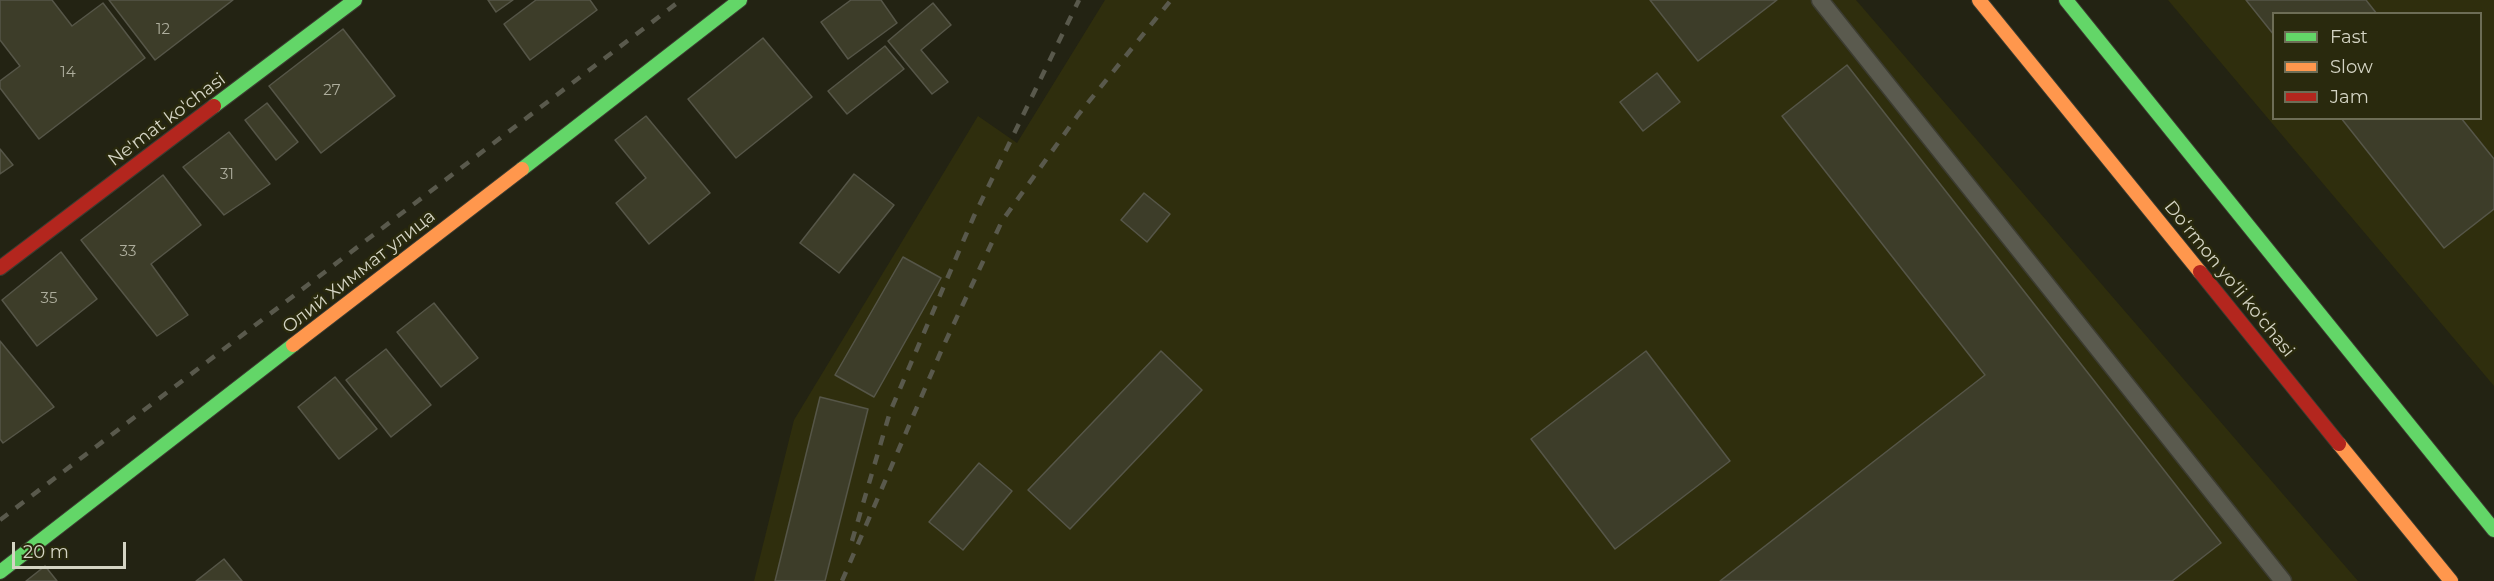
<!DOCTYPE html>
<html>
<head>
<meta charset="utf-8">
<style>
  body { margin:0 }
  #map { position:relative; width:2494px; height:581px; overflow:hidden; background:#232313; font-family:Montserrat,sans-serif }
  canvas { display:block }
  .legend { position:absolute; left:2272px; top:12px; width:210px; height:108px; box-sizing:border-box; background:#29290d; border:2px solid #6d6d56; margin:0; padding:8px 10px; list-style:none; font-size:18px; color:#d4d4c4 }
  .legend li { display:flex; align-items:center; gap:12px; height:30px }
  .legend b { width:30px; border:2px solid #6d6d56 }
  .scale { position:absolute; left:12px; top:542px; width:114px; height:27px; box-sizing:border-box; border:3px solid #d4d4c4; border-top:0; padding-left:8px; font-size:18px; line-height:21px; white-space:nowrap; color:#d4d4c4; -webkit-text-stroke:4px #29290d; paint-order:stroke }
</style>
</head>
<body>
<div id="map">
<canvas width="2494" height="581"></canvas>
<ul class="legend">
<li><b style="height:8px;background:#63d668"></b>Fast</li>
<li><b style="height:8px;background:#ff974d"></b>Slow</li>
<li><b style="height:8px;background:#b3261e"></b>Jam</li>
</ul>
<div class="scale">20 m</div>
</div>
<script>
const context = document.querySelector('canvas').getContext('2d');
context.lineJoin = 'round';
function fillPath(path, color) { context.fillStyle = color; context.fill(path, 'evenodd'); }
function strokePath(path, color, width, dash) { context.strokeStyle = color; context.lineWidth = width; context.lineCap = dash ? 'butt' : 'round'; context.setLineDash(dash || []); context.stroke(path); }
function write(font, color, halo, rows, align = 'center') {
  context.font = font + ' Montserrat,sans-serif'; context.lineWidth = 5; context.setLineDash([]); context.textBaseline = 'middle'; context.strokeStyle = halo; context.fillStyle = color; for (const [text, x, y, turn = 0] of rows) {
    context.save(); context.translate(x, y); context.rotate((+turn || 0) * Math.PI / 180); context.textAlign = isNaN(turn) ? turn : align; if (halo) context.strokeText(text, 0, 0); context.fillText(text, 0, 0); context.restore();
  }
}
fillPath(new Path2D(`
  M 1105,0 L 1856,0 L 2358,581 L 754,581 L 794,420 L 978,116 L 1017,143 Z
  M 2168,0 L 2494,0 L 2494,386 ZM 2274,14 L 2480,14 L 2480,118 L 2274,118 Z`), '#2f2e0d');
const building = new Path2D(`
  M 0,0 L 52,0 L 72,26 L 103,3 L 145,58 L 39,139 L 0,88 L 0,81 L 20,66 L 0,40 Z
  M 109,0 L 233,0 L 155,60 Z
  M 488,0 L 513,0 L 496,12 Z
  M 536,0 L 590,0 L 597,10 L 530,60 L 504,24 Z
  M 851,0 L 881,0 L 897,23 L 848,59 L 821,22 Z
  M 1650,0 L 1777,0 L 1698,61 Z
  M 2246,0 L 2366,0 L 2377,14 L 2274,14 L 2274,35 Z
  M 933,3 L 951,25 L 921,50 L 948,82 L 932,94 L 888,41 Z
  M 343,29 L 395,96 L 321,153 L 269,86 Z
  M 763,38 L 812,97 L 736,158 L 688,99 Z
  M 885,46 L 904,69 L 847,114 L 828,91 Z
  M 1847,65 L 2221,543 L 2172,581 L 1720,581 L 1985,375 L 1782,116 Z
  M 1657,73 L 1680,102 L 1643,131 L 1620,102 Z
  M 267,103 L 298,142 L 276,160 L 245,120 Z
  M 646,116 L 710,193 L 649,244 L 616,203 L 646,178 L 615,140 Z
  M 2341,118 L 2461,118 L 2494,159 L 2494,209 L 2444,248 Z
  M 229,132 L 270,184 L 224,215 L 183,167 Z
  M 0,149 L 13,165 L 0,174 Z
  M 854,174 L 894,205 L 839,273 L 800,243 Z
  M 163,175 L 201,225 L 151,264 L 188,315 L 157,336 L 81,240 Z
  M 1144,193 L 1170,214 L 1147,242 L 1121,220 Z
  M 61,252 L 97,299 L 37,346 L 2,300 Z
  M 903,257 L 941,278 L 874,397 L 835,375 Z
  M 434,303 L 478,358 L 441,387 L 397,332 Z
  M 0,341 L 54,407 L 3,443 L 0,439 Z
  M 386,349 L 431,405 L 391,437 L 346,380 Z
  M 1161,351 L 1202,390 L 1070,529 L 1028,490 Z
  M 1646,351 L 1730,461 L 1615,549 L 1531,439 Z
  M 335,377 L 377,429 L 339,459 L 298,407 Z
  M 820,397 L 868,409 L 825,581 L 775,581 Z
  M 979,463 L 1012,491 L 963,550 L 929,522 Z
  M 224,559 L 242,581 L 196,581 Z
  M 45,566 L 57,581 L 26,581 Z`);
fillPath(building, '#3d3d29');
strokePath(building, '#565648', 1.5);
const lane = new Path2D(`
  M 1820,0 L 2283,581`);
const fast = new Path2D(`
  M 2066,0 L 2494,530
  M 214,106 L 355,0
  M 522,169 L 740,0
  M 0,572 L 293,345`);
const slow = new Path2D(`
  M 1979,0 L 2200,272
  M 293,345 L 522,169
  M 2339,444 L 2451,581`);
const jam = new Path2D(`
  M 0,268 L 214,106
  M 2200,272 L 2339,444`);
strokePath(lane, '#3c3c31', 19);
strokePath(fast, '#3c3c31', 16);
strokePath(slow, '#3c3c31', 16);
strokePath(jam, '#3c3c31', 16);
strokePath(lane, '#5a5a4e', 16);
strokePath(fast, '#63d668', 14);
strokePath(slow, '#ff974d', 14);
strokePath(jam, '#b3261e', 14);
strokePath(new Path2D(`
  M 0,520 L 681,0
  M 852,541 L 890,412 L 974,216 L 1079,0
  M 842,581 L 942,349 L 1002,221 L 1078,115 L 1171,0`), '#59594c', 4.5, [10, 10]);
write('15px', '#aeae9d', null, [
  ["12",163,30],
  ["14",68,73],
  ["27",332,91],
  ["31",227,175],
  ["33",128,252],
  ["35",49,299]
]);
write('18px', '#d4d4c4', '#29290d', [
  ["Ne'mat ko'chasi",167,120,-37],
  ["Олий Химмат улица",359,272,-38],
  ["Do‘rmon yo‘li ko‘chasi",2229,279,51]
]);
</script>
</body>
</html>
